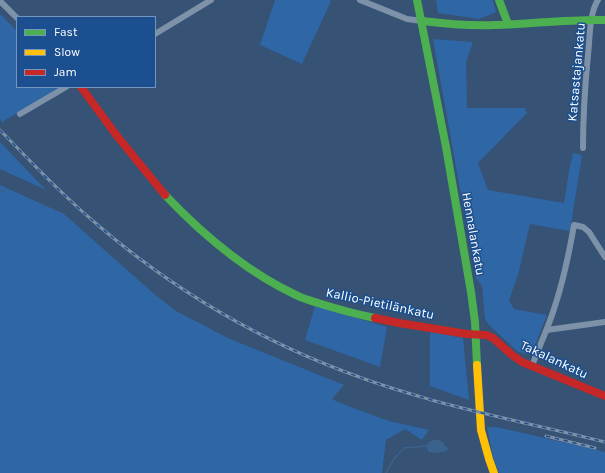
<!DOCTYPE html>
<html>
<head>
<meta charset="utf-8">
<style>
  body { margin:0 }
  #map { position:relative; width:605px; height:473px; overflow:hidden; background:#365274; font-family:Karla,sans-serif }
  canvas { display:block }
  .legend { position:absolute; left:16px; top:16px; width:140px; height:72px; box-sizing:border-box; background:#1b4f8f; border:1px solid #7695bc; margin:0; padding:5px 7px; list-style:none; font-size:12px; color:#fff }
  .legend li { display:flex; align-items:center; gap:8px; height:20px }
  .legend b { width:20px; border:1px solid #7695bc }
</style>
</head>
<body>
<div id="map">
<canvas width="605" height="473"></canvas>
<ul class="legend">
<li><b style="height:5px;background:#4caf50"></b>Fast</li>
<li><b style="height:5px;background:#ffc107"></b>Slow</li>
<li><b style="height:5px;background:#c62828"></b>Jam</li>
</ul>
</div>
<script>
const context = document.querySelector('canvas').getContext('2d');
context.lineJoin = 'round';
function fillPath(path, color) { context.fillStyle = color; context.fill(path, 'evenodd'); }
function strokePath(path, color, width, dash) { context.strokeStyle = color; context.lineWidth = width; context.lineCap = dash ? 'butt' : 'round'; context.setLineDash(dash || []); context.stroke(path); }
function write(font, color, halo, rows, align = 'center') {
  context.font = font + ' Karla,sans-serif'; context.lineWidth = 3; context.setLineDash([]); context.textBaseline = 'middle'; context.strokeStyle = halo; context.fillStyle = color; for (const [text, x, y, turn = 0] of rows) {
    context.save(); context.translate(x, y); context.rotate((+turn || 0) * Math.PI / 180); context.textAlign = isNaN(turn) ? turn : align; if (halo) context.strokeText(text, 0, 0); context.fillText(text, 0, 0); context.restore();
  }
}
fillPath(new Path2D(`
  M 275,0 L 329,0 L 331,1 L 302,64 L 260,45 Z
  M 436,0 L 493,0 L 496,12 L 479,19 L 438,13 Z
  M 0,14 L 17,31 L 17,87 L 62,87 L 2,122 L 0,119 Z
  M 433,39 L 473,42 L 466,62 L 467,108 L 525,108 L 527,113 L 478,163 L 488,190 L 564,203 L 569,171 L 573,153 L 582,155 L 570,231 L 530,224 L 518,275 L 509,300 L 514,309 L 547,315 L 534,348 L 529,354 L 527,354 L 518,352 L 489,325 L 485,319 L 482,286 L 476,278 Z
  M 0,142 L 46,190 L 0,169 Z
  M 0,185 L 64,214 L 153,293 L 176,311 L 230,339 L 344,385 L 332,399 L 340,403 L 389,421 L 429,430 L 422,440 L 405,429 L 386,440 L 382,473 L 0,473 Z
  M 315,306 L 387,327 L 380,367 L 305,340 Z
  M 430,332 L 463,338 L 469,400 L 430,386 Z
  M 487,427 L 497,427 L 605,452 L 605,473 L 499,473 L 493,457 Z`), '#2f66a5');
fillPath(new Path2D(`
  M 433,440 C 440,440 443,440 446,447 L 448,448 L 447,451 L 437,453 L 429,452 L 426,446 L 428,443 Z`), '#3b618d');
strokePath(new Path2D(`
  M 0,192 L 5,190
  M 386,473 L 394,459 L 404,448 L 426,446`), '#3b618d', 1.5);
strokePath(new Path2D(`
  M 360,0 L 407,19 L 422,21
  M 0,1 L 17,18
  M 155,34 L 211,0
  M 20,114 L 66,87
  M 583,148 C 583,117 585,86 588,55 C 590,38 589,14 598,0
  M 547,330 L 605,322
  M 532,366 C 539,347 548,328 554,309 C 563,282 569,254 574,225 L 583,227 L 589,232 L 605,257`), '#7d92a8', 6);
strokePath(new Path2D(`
  M 417,0 L 446,147 L 471,292 L 475,322 L 477,365
  M 499,0 L 508,24
  M 422,21 C 446,24 471,26 495,25 C 532,24 568,19 605,20
  M 165,195 C 203,235 248,273 298,296 C 304,299 312,301 318,303 C 337,309 355,314 375,318`), '#4caf50', 8);
strokePath(new Path2D(`
  M 477,365 L 481,430 L 489,459 L 494,473`), '#ffc107', 8);
strokePath(new Path2D(`
  M 81,87 L 117,136 L 165,195
  M 375,318 L 399,323 L 467,334 L 486,335 L 493,338 L 512,355 L 522,362 L 605,396`), '#c62828', 8);
const rail = new Path2D(`
  M 0,130 C 30,161 59,192 92,220 C 171,289 263,343 362,378 C 386,387 411,394 435,401 C 491,416 548,428 605,442
  M 546,436 L 595,448`);
strokePath(rail, '#7e92a7', 3);
strokePath(rail, '#1b4f8f', 1.5, [4.5]);
write('13px', '#fff', '#1b4f8f', [
  ["Katsastajankatu",577,72,-85],
  ["Hennalankatu",473,234,80],
  ["Kallio-Pietilänkatu",380,304,12],
  ["Takalankatu",554,360,25]
]);
</script>
</body>
</html>
